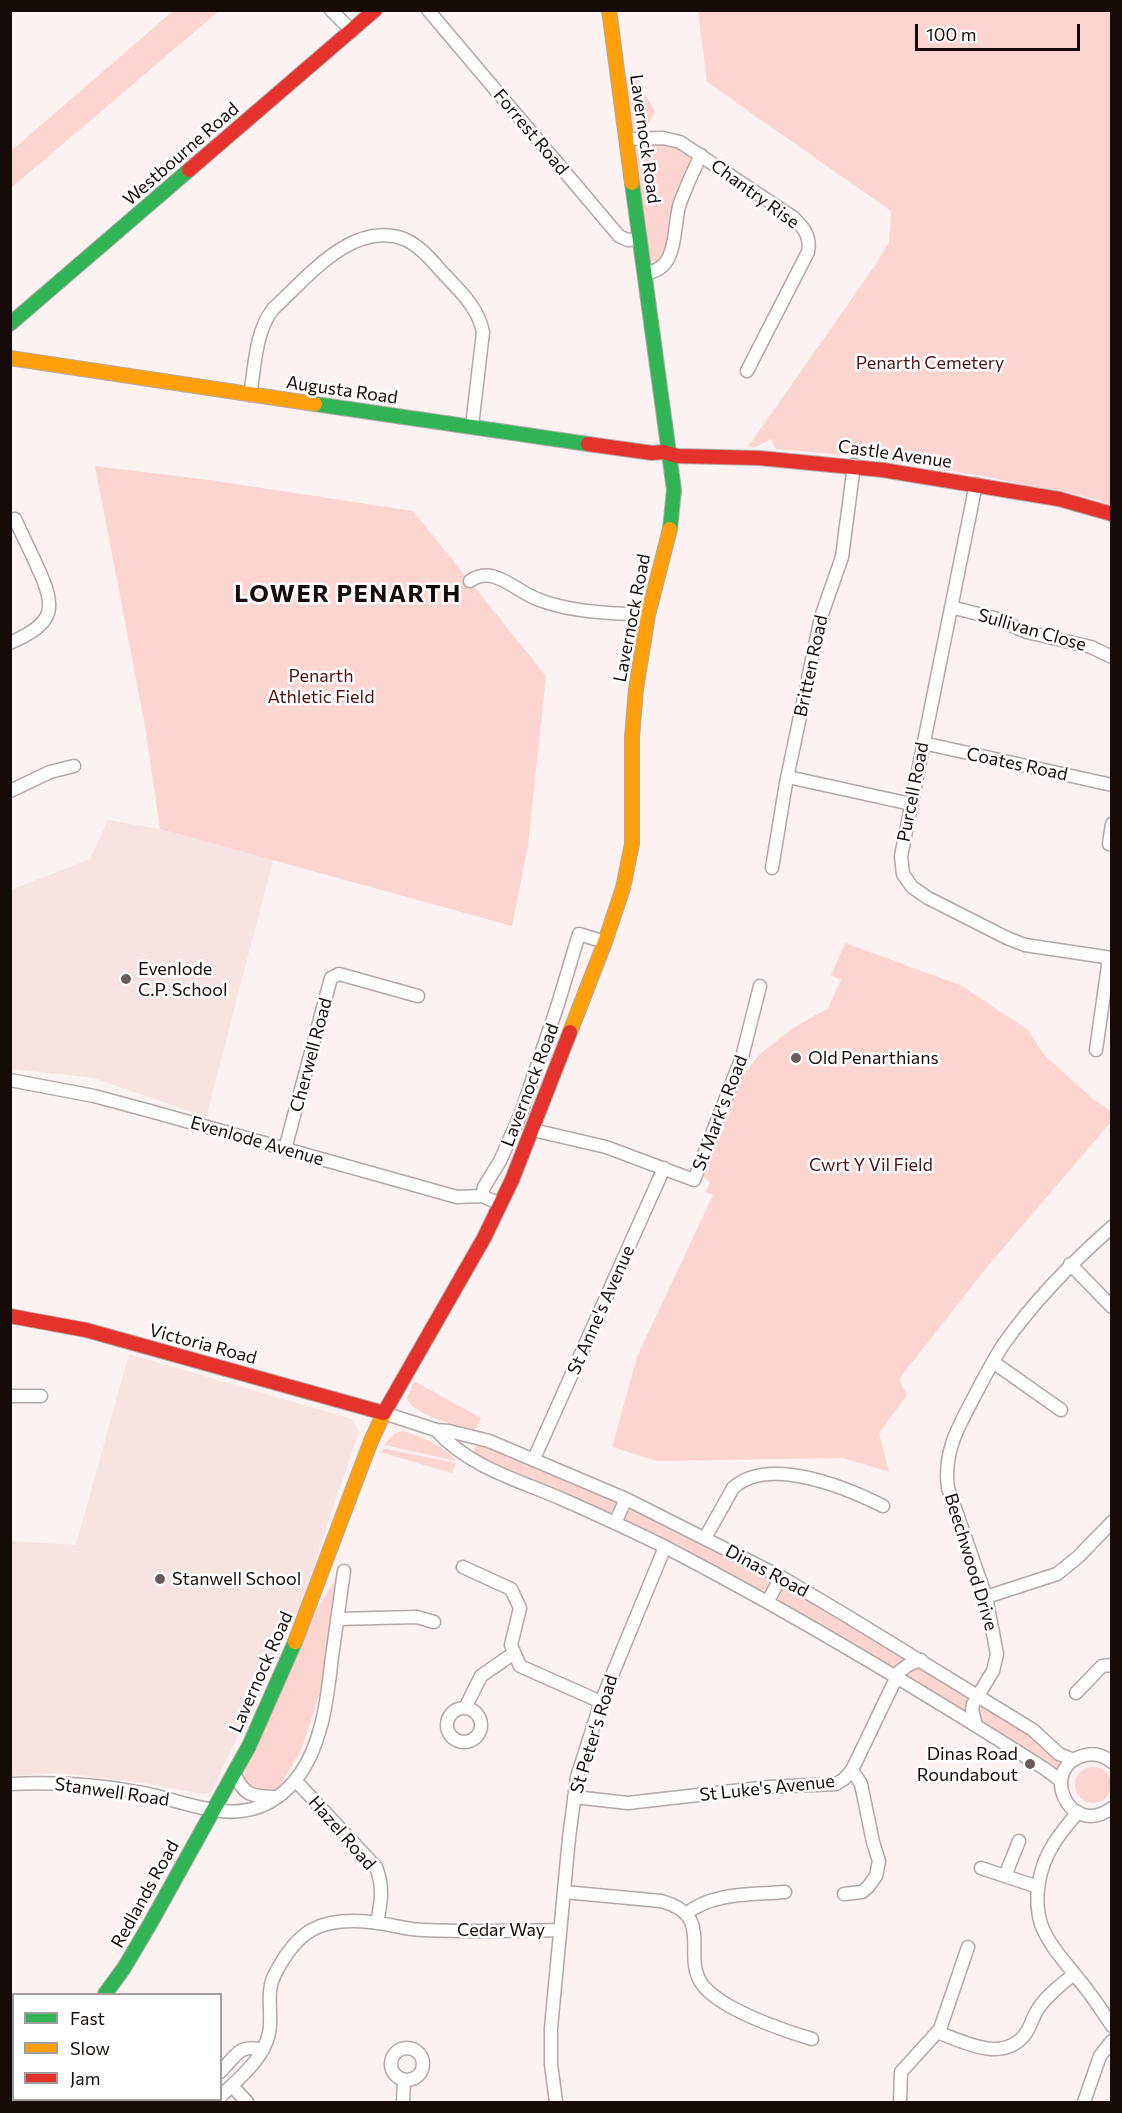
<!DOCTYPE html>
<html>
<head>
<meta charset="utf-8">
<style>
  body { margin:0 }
  #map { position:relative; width:1122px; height:2113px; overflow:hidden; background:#fbf2f1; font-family:Commissioner,sans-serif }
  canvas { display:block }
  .frame { position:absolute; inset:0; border:12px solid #170b09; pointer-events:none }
  .legend { position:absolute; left:12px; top:1993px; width:210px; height:108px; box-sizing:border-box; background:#fff; border:2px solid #a29d9d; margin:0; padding:8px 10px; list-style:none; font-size:18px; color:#170b09 }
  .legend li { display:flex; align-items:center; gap:12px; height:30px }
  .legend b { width:30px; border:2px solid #a29d9d }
  .scale { position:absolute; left:915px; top:24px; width:165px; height:27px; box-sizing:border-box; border:3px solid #170b09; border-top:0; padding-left:8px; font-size:18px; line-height:21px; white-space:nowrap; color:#170b09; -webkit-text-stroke:4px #fff; paint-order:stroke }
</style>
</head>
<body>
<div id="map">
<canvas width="1122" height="2113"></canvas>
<div class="frame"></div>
<ul class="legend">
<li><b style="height:8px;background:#30b455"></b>Fast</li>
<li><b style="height:8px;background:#ff9f0a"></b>Slow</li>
<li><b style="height:8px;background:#e5322d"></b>Jam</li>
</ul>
<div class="scale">100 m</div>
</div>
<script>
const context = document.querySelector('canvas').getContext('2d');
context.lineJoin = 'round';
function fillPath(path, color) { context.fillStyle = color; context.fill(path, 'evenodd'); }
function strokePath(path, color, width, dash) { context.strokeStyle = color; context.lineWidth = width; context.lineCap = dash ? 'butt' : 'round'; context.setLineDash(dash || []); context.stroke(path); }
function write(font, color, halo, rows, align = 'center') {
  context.font = font + ' Commissioner,sans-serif'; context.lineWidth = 5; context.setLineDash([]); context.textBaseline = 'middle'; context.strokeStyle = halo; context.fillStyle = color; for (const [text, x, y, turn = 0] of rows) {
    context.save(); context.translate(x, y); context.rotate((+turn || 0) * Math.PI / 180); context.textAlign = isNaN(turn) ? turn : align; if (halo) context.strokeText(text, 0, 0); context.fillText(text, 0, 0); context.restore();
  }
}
fillPath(new Path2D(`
  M 108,820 L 160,829 L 273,860 L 206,1117 L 94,1078 L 11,1069 L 11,890 L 90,859 Z
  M 129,1354 L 352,1419 L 359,1432 L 298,1612 L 211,1792 L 203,1794 L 138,1782 L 60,1773 L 11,1776 L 11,1541 L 76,1545 Z`), '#f7e4e2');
fillPath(new Path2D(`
  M 173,11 L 219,11 L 11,188 L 11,151 Z
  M 698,11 L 1111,11 L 1111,505 C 1085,494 1054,490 1026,485 C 943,467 860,455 776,449 L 771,439 L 756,447 L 748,447 L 876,264 L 889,242 L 891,211 L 707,82 Z
  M 636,77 L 655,112 L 643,133 L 633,130 L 625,81 Z
  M 638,144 C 656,144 681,139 691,158 L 668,252 L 656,264 L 650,264 L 634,150 Z
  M 95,466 L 209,480 L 413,511 L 546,676 L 528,846 L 512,926 L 160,829 L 145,726 Z
  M 845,943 L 960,985 L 1028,1030 L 1044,1055 L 1094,1100 L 1111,1111 L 1111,1122 L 987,1267 L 899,1379 L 907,1395 L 879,1433 L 889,1472 L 843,1458 L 657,1461 L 612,1447 L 637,1357 L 713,1195 L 706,1192 L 710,1182 L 704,1177 L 703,1172 L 737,1083 L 760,1054 L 793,1028 L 828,1008 L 841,980 L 831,975 Z
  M 414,1381 L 481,1418 L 475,1430 C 457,1425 413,1416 407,1398 Z
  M 404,1431 C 423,1438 444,1446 456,1461 L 384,1445 L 395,1433 Z
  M 480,1443 L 613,1499 L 616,1503 L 615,1510 L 609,1514 L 474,1456 L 474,1448 Z
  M 384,1449 L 387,1449 L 456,1463 L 452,1473 L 380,1452 Z
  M 632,1509 L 638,1510 L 767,1575 L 770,1578 L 770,1587 L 761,1592 L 625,1521 L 626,1513 Z
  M 336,1578 L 321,1690 L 302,1748 L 278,1789 C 263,1790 253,1791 244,1778 L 247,1762 L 317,1609 Z
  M 784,1587 L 789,1587 L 909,1658 L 894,1670 L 782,1603 L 779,1600 L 779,1593 Z
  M 917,1666 L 971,1696 L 967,1714 L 903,1675 Z
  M 977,1701 L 1027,1731 L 1062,1762 L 1056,1771 L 982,1723 L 979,1720 Z
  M1075 1785a18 18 0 1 1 36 0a18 18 0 1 1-36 0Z`), '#fdd5d0');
const street = new Path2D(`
  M 331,10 L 352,31
  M 428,10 L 619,236 L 628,240 L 640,239
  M 627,139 L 663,138 L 680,142 L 794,218 C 804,228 811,237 808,252 L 747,371
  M 645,273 C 680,270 672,228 680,203 C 686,187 693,171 701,155
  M 250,395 C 255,367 255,332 273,309 C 307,278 352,220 404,239 C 419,245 432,260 442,272 C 459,290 478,307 483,332 L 472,426
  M 976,484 L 901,856 L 903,874 L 912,887 L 928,898 L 1007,938 L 1025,945 L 1112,958
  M 470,581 C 493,564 515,591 537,599 C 572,613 612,613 648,615
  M 951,607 L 994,618 L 1027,632 L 1091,647 L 1112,657
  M 10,643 C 55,623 57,609 37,566 C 30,550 22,535 15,519
  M 923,743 L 1112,785
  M 788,777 L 911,804
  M 10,791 L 50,772 L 74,766
  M 1109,844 L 1112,824
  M 772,868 L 786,783 L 821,617 L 842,557 L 854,465
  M 1096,1050 L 1109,958
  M 10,1080 L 94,1096 L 150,1111 L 457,1197 L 482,1196 L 500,1204
  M 533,1130 L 606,1147 L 694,1180 L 742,1057 L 760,986
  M 285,1149 L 331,978 L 339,974 L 418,996
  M 482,1196 L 484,1187 L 500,1161 L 520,1116 L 558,1004 L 579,934 L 605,942
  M 1070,1264 L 1112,1307
  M 993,1362 L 1061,1410
  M 10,1396 L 41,1396
  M 384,1413 L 436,1430 L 449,1431 L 489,1441 L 626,1499 L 781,1577 L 842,1613 L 1033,1730 L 1059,1754 L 1074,1760
  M 436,1430 C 469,1467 518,1480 562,1499 C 598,1515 634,1531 669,1549 C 798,1616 922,1691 1045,1769 L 1061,1781
  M 537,1452 L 664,1168
  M 615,1523 L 626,1499
  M 705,1538 L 733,1488 C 769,1455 847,1488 883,1506
  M 463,1567 L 511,1589 L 520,1608 L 511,1645 L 520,1666 L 601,1702
  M 986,1597 L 1057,1574 L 1078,1557 L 1112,1522
  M 768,1601 L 781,1577
  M 337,1619 L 417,1617 L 434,1622
  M 1076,1693 L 1102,1666 L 1112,1665
  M 465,1708 L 481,1676 L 514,1653
  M447 1725a17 17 0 1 1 34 0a17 17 0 1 1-34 0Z
  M 976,1725 L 972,1710 L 973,1704 L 993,1671 L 997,1654 L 986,1597 L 948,1488 C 943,1453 958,1427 974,1397 C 983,1380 992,1362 1003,1345 C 1034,1301 1071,1263 1112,1227
  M 1112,1762 C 1104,1756 1095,1753 1086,1755 C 1037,1765 1068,1840 1112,1808
  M 234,1772 C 243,1796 253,1797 277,1797
  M 296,1781 L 376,1867 C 384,1887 381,1903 377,1923
  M 10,1784 C 53,1782 95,1784 137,1792 C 163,1796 188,1806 213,1810 C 271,1820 306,1781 320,1729 C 327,1706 329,1681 332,1657 C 336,1628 340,1600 344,1571
  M 574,1797 L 628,1803 L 768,1787 L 836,1784 L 844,1779 L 852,1770 L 899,1672 L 908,1665 L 921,1660
  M 1078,1812 C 1069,1823 1060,1833 1053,1845 C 1039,1867 1033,1899 1041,1924 C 1049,1946 1067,1964 1080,1981 C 1092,1995 1102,2011 1112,2026
  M 981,1868 L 1038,1887
  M 1005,1876 L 1019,1841
  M 564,1892 L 661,1901 C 716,1916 681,1954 702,1984 C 720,2009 782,2030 812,2039
  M 844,1894 L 862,1892 L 868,1887 L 876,1876 L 879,1861 L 873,1842 L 861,1784 L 852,1770
  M 686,1914 C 712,1892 752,1895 785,1892
  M 937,2032 C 964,2042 1004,2064 1026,2033 C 1031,2026 1033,2016 1038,2009 C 1047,1995 1062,1984 1074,1974
  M391 2064a16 16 0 1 1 32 0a16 16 0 1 1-32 0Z
  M 220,2072 C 236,2056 239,2043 263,2050
  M 232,2086 L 247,2102
  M 220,2097 C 238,2079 264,2059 269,2033 C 273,2014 265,1992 275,1974 C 297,1931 319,1917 370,1922 C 388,1923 405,1930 424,1930 C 469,1932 515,1931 560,1930
  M 151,2100 L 159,2102
  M 192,2102 L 195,2100
  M 403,2102 L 404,2080
  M 556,2102 L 551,2064 L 551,2028 L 569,1838 L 577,1777 L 601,1702 L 665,1547
  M 900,2102 L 901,2072 L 940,2029 L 968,1947
  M 1084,2102 L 1100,2056 L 1112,2041`);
const fast = new Path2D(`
  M 632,183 L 674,490 L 670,529
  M 10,324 L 189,170
  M 315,404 L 588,444
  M 105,1994 L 124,1968 L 150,1924 L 249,1746 L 295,1642`);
const slow = new Path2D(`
  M 609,10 L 632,183
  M 10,358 L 315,404
  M 570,1032 L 605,942 L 623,888 L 632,844 L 632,737 L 636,689 L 648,615 L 670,529
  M 295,1642 L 371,1441 L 385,1411`);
const jam = new Path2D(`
  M 189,170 L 375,10
  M 588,444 L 652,453 L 663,452 L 677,456 L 759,458 L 883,470 L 1059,499 L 1112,514
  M 10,1316 L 86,1330 L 384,1413
  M 385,1411 L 484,1238 L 512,1180 L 570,1032
  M 10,2075 L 14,2074`);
strokePath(street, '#b2a8a7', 15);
strokePath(fast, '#b2a8a7', 16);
strokePath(slow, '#b2a8a7', 16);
strokePath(jam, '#b2a8a7', 16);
strokePath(street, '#fefdfd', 12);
strokePath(fast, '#30b455', 14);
strokePath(slow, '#ff9f0a', 14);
strokePath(jam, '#e5322d', 14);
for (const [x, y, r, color] of [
  [126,979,6,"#675c5a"],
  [796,1058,6,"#675c5a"],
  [160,1579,6,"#675c5a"],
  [1030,1764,6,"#675c5a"]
]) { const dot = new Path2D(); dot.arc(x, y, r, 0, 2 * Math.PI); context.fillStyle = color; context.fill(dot); strokePath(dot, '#fff', 2); }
write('18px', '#170b09', '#fff', [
  ["Forrest Road",531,132,50],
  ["Lavernock Road",645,139,82],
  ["Westbourne Road",181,154,-41],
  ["Chantry Rise",755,194,36],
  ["Augusta Road",342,390,8],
  ["Castle Avenue",895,454,8],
  ["Lavernock Road",632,618,-79],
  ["Sullivan Close",1032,630,16],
  ["Britten Road",811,666,-78],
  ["Coates Road",1017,764,12],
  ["Purcell Road",913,792,-79],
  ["Cherwell Road",311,1055,-75],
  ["Lavernock Road",530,1085,-69],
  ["St Mark's Road",720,1113,-69],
  ["Evenlode Avenue",257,1141,16],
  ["St Anne's Avenue",601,1310,-66],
  ["Victoria Road",203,1344,15],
  ["Beechwood Drive",971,1562,73],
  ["Dinas Road",767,1571,28],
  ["Lavernock Road",261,1672,-66],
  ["St Peter's Road",594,1734,-73],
  ["St Luke's Avenue",767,1788,-6],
  ["Stanwell Road",112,1792,8],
  ["Hazel Road",342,1833,49],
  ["Redlands Road",145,1894,-61],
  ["Cedar Way",501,1930]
]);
write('18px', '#4e110f', '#fff', [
  ["Penarth Cemetery",930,363],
  ["Penarth",321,676],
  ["Athletic Field",321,697],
  ["Cwrt Y Vil Field",871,1165]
]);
write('18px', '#170b09', '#fff', [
  ["Evenlode",138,969],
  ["C.P. School",138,990],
  ["Old Penarthians",808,1058],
  ["Stanwell School",172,1579],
  ["Dinas Road",1018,1754,"right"],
  ["Roundabout",1018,1775,"right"]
], 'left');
context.letterSpacing = '1.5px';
write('bold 24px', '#170b09', '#fff', [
  ["LOWER PENARTH",348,594]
]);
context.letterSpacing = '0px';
</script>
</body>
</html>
